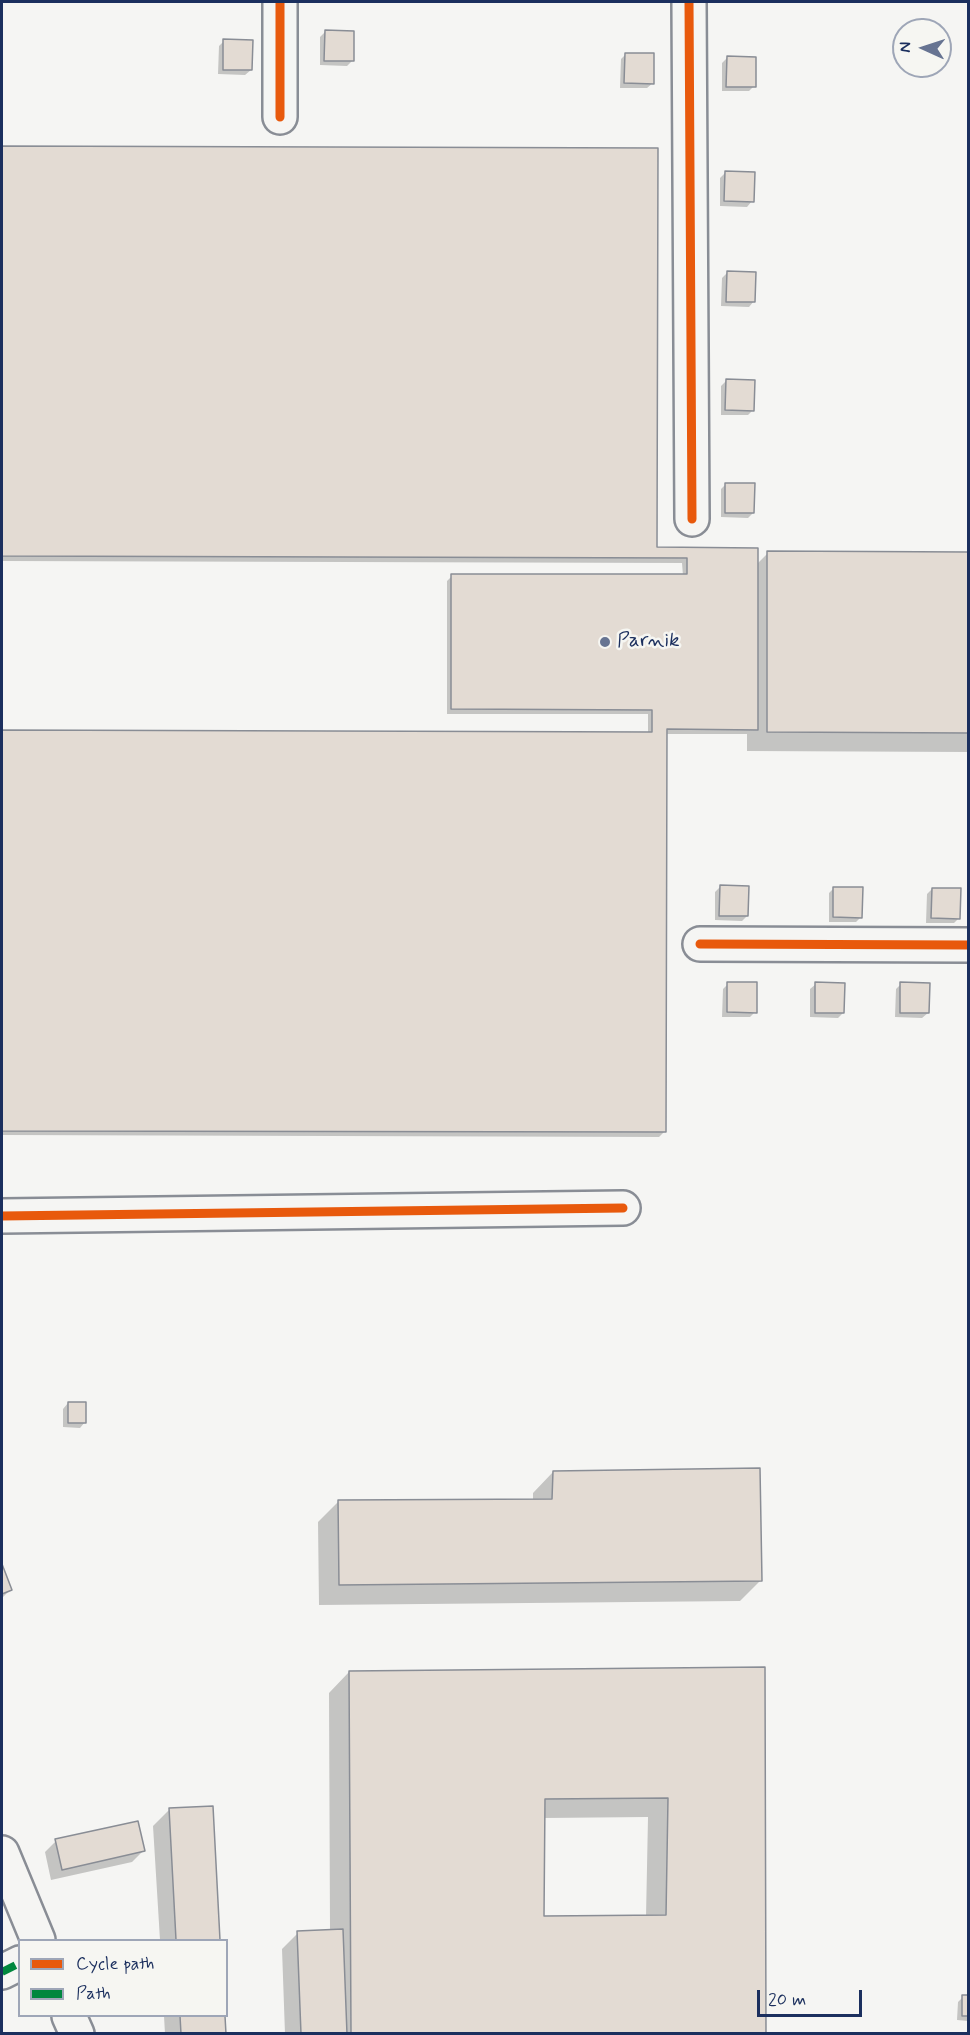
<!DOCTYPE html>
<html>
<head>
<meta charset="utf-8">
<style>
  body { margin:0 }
  #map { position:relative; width:970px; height:2035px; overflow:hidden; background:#f5f5f3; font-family:Mynerve,sans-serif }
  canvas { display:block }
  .frame { position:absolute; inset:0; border:3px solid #1b2f5e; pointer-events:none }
  .legend { position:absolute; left:18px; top:1939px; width:210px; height:78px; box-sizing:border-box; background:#f6f6f2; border:2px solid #9ea6b7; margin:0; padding:8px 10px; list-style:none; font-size:18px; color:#1b2f5e }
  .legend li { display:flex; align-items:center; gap:12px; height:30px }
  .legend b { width:30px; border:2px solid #9ea6b7 }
  .north { position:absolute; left:892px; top:18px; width:60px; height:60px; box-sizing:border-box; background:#f6f6f2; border:2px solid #9ea6b7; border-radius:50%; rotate:273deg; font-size:16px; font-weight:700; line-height:24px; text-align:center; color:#1b2f5e }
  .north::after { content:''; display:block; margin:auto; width:21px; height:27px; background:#677492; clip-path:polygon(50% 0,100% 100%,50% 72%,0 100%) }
  .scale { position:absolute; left:757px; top:1990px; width:105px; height:27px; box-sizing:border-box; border:3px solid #1b2f5e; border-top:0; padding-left:8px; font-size:18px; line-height:21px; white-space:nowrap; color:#1b2f5e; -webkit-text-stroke:4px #f6f6f2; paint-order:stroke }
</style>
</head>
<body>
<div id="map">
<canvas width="970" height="2035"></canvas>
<div class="frame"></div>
<ul class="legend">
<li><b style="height:8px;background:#e8590c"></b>Cycle path</li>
<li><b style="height:8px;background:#00873e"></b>Path</li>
</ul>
<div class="north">N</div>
<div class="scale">20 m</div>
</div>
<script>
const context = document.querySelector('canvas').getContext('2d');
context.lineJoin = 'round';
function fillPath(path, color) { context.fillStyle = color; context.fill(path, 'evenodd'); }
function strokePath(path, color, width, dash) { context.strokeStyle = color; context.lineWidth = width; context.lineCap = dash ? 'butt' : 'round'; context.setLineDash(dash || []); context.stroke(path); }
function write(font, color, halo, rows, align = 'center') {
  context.font = font + ' Mynerve,sans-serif'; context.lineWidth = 5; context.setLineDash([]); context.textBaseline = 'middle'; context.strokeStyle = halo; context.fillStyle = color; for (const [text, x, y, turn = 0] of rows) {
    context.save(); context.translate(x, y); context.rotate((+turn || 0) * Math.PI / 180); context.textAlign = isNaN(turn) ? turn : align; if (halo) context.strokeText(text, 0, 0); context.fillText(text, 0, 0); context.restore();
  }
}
fillPath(new Path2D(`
  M 325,32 L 352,61 L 347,66 L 320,65 L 320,37 Z
  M 224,41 L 251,70 L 245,75 L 218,74 L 219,46 Z
  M 626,54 L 653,83 L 647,88 L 620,88 L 621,59 Z
  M 727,58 L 754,86 L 749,91 L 722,91 L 722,63 Z
  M 2,148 L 656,149 L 655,549 L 757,564 L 768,553 L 968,554 L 968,752 L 747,751 L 747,734 L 665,734 L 664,1132 L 659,1137 L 2,1135 L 2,732 L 648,733 L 648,714 L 447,714 L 447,581 L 452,576 L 683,576 L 682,563 L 2,561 Z
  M 725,173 L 752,201 L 747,207 L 720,206 L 720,178 Z
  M 727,273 L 754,301 L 749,307 L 721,306 L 722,278 Z
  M 726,381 L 753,410 L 748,415 L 721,415 L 721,386 Z
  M 726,484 L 753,513 L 748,518 L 721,517 L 721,489 Z
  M 720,887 L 747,916 L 742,921 L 715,920 L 715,892 Z
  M 834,888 L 861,917 L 856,922 L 829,922 L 829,893 Z
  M 932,889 L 959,918 L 954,923 L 926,923 L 927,894 Z
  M 728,984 L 755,1012 L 750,1017 L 722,1017 L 723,989 Z
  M 816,984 L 843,1013 L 838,1018 L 810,1017 L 810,989 Z
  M 901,984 L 928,1013 L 922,1018 L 895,1017 L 896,989 Z
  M 68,1403 L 85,1422 L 80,1428 L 63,1427 L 63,1409 Z
  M 553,1472 L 760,1581 L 740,1601 L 319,1605 L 318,1522 L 338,1502 L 533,1500 L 533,1493 Z
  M 2,1568 L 11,1589 L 2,1598 Z
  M 763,1668 L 765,2034 L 285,2034 L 282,1949 L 298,1933 L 330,1931 L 329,1693 L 349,1672 ZM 648,1817 L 646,1917 L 542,1917 L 544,1818 Z
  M 211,1807 L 219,1940 L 160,1940 L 153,1826 L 169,1810 Z
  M 56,1841 L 143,1851 L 132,1862 L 51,1880 L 45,1852 Z
  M 963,1997 L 968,1997 L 968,2021 L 957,2020 L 958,2002 Z
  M 164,2016 L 223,2016 L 224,2034 L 165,2034 Z`), '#0003');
const building = new Path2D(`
  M 325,30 L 354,31 L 354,61 L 324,61 Z
  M 223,39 L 253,40 L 252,70 L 223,70 Z
  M 625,53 L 654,53 L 654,84 L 624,83 Z
  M 727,56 L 756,57 L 756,87 L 726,87 Z
  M 2,146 L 658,148 L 657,547 L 758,548 L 758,730 L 667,729 L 666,1132 L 2,1131 L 2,730 L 652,732 L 652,710 L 451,709 L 451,574 L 687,574 L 687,558 L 2,556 Z
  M 725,171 L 755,172 L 754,202 L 724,201 Z
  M 727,271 L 756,272 L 755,302 L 726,302 Z
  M 726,379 L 755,380 L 754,411 L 725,410 Z
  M 725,483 L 755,483 L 754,513 L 725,513 Z
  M 767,551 L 968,552 L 968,733 L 767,732 Z
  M 720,885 L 749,886 L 748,916 L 719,916 Z
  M 833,887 L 863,887 L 862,918 L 833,917 Z
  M 932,888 L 961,888 L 960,919 L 931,918 Z
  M 727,982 L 757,982 L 757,1013 L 727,1012 Z
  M 815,982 L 845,983 L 844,1013 L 815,1013 Z
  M 900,982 L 930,983 L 929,1013 L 900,1013 Z
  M 68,1402 L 86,1402 L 86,1423 L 68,1423 Z
  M 760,1468 L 762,1581 L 339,1585 L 338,1500 L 552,1499 L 553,1471 Z
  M 2,1564 L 12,1590 L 2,1594 Z
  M 765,1667 L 766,2034 L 351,2034 L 349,1671 ZM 668,1798 L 666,1915 L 544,1916 L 545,1799 Z
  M 213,1806 L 220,1940 L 176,1940 L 169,1808 Z
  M 138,1821 L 145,1851 L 62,1870 L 55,1839 Z
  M 343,1929 L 347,2034 L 301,2034 L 297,1931 Z
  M 962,1995 L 968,1995 L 968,2016 L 962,2016 Z
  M 180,2016 L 225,2016 L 226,2034 L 181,2034 Z`);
fillPath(building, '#e3dbd3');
strokePath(building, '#898d95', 1.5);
const minor = new Path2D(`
  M 689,2 L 692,519
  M 280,117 L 280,2
  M 700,944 L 968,945
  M 2,1216 L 623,1208
  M 2,1972 L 20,1963`);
const major = new Path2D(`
  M 2,1853 L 38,1940
  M 69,2016 L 77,2034`);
strokePath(minor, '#898d95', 38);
strokePath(major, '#898d95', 38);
strokePath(minor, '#f5f5f3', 33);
strokePath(major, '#f5f5f3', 33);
strokePath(new Path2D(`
  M 2,1972 L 20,1963`), '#00873e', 8, [15, 8]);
strokePath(new Path2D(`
  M 689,2 L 692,519
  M 280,117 L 280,2
  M 700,944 L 968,945
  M 2,1216 L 623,1208`), '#e8590c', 9);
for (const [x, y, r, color] of [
  [605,642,6,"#677492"]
]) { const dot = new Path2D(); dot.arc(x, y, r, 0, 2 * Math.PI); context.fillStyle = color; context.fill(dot); strokePath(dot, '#f6f6f2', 2); }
write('21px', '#1b2f5e', '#f6f6f2', [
  ["Parnik",617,642]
], 'left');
</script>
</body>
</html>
